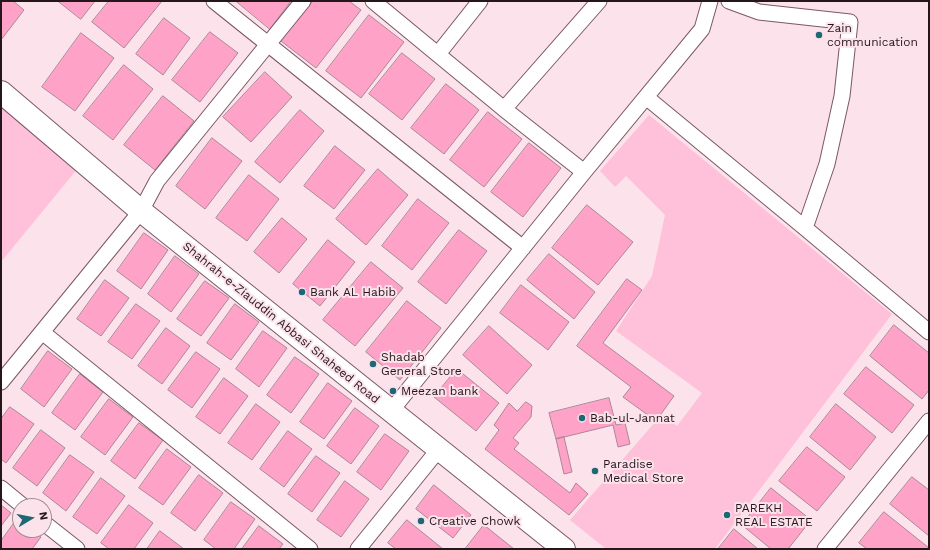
<!DOCTYPE html>
<html>
<head>
<meta charset="utf-8">
<style>
  body { margin:0 }
  #map { position:relative; width:930px; height:550px; overflow:hidden; background:#fbe2eb; font-family:"Work Sans",sans-serif }
  canvas { display:block }
  .frame { position:absolute; inset:0; border:2px solid #24161b; pointer-events:none }
  .north { position:absolute; left:12px; top:498px; width:40px; height:40px; box-sizing:border-box; background:#fbe2eb; border:1px solid #a59098; border-radius:50%; rotate:80deg; font-size:11px; font-weight:700; line-height:16px; text-align:center; color:#24161b }
  .north::after { content:''; display:block; margin:auto; width:14px; height:18px; background:#206776; clip-path:polygon(50% 0,100% 100%,50% 72%,0 100%) }
</style>
</head>
<body>
<div id="map">
<canvas width="930" height="550"></canvas>
<div class="frame"></div>
<div class="north">N</div>
</div>
<script>
const context = document.querySelector('canvas').getContext('2d');
context.lineJoin = 'round';
function fillPath(path, color) { context.fillStyle = color; context.fill(path, 'evenodd'); }
function strokePath(path, color, width, dash) { context.strokeStyle = color; context.lineWidth = width; context.lineCap = dash ? 'butt' : 'round'; context.setLineDash(dash || []); context.stroke(path); }
function write(font, color, halo, rows, align = 'center') {
  context.font = font + ' "Work Sans",sans-serif'; context.lineWidth = 4; context.setLineDash([]); context.textBaseline = 'middle'; context.strokeStyle = halo; context.fillStyle = color; for (const [text, x, y, turn = 0] of rows) {
    context.save(); context.translate(x, y); context.rotate((+turn || 0) * Math.PI / 180); context.textAlign = isNaN(turn) ? turn : align; if (halo) context.strokeText(text, 0, 0); context.fillText(text, 0, 0); context.restore();
  }
}
fillPath(new Path2D(`
  M 1,93 L 83,162 L 1,262 Z
  M 649,115 L 892,314 L 715,549 L 606,549 L 570,520 L 656,421 L 663,415 L 677,426 L 702,393 L 616,331 L 652,276 L 665,215 L 626,176 L 615,187 L 600,171 Z`), '#ffc1d9');
const building = new Path2D(`
  M 1,1 L 13,1 L 24,10 L 1,40 Z
  M 58,1 L 95,1 L 81,19 Z
  M 109,1 L 162,1 L 124,48 L 92,22 Z
  M 236,1 L 291,1 L 270,29 Z
  M 313,1 L 349,1 L 361,10 L 316,68 L 281,41 Z
  M 369,15 L 404,42 L 361,98 L 326,71 Z
  M 164,18 L 190,38 L 163,75 L 136,54 Z
  M 210,32 L 238,53 L 200,102 L 172,80 Z
  M 81,33 L 114,58 L 75,111 L 42,87 Z
  M 402,53 L 435,79 L 402,120 L 369,94 Z
  M 124,65 L 153,89 L 113,140 L 83,116 Z
  M 265,72 L 292,97 L 251,142 L 223,117 Z
  M 446,84 L 479,110 L 444,154 L 411,128 Z
  M 163,96 L 194,121 L 155,170 L 124,145 Z
  M 300,110 L 324,131 L 280,183 L 255,162 Z
  M 488,112 L 522,139 L 484,187 L 450,160 Z
  M 212,138 L 242,161 L 205,209 L 176,186 Z
  M 529,143 L 561,168 L 523,217 L 491,192 Z
  M 335,146 L 365,170 L 334,209 L 304,186 Z
  M 378,169 L 408,195 L 366,245 L 336,219 Z
  M 249,175 L 279,199 L 247,241 L 216,218 Z
  M 418,199 L 449,223 L 412,270 L 382,246 Z
  M 587,205 L 633,242 L 598,285 L 552,248 Z
  M 282,218 L 307,239 L 279,273 L 254,252 Z
  M 459,230 L 487,251 L 446,304 L 418,282 Z
  M 144,233 L 168,250 L 141,289 L 117,271 Z
  M 328,240 L 355,262 L 320,306 L 293,284 Z
  M 549,254 L 595,292 L 574,319 L 527,280 Z
  M 175,256 L 199,274 L 171,312 L 148,294 Z
  M 371,262 L 403,288 L 355,346 L 323,320 Z
  M 627,279 L 642,290 L 603,343 L 674,396 L 656,421 L 623,397 L 631,387 L 577,346 Z
  M 105,280 L 129,298 L 101,336 L 77,319 Z
  M 205,281 L 229,298 L 201,336 L 177,319 Z
  M 521,285 L 569,322 L 548,350 L 500,313 Z
  M 407,301 L 441,328 L 400,380 L 366,352 Z
  M 136,304 L 160,321 L 132,359 L 108,342 Z
  M 235,304 L 259,322 L 231,360 L 207,343 Z
  M 894,325 L 929,353 L 929,390 L 922,399 L 870,356 Z
  M 489,326 L 532,365 L 507,394 L 463,355 Z
  M 166,328 L 190,346 L 162,384 L 138,366 Z
  M 263,331 L 287,348 L 259,387 L 236,369 Z
  M 48,351 L 72,369 L 44,407 L 21,389 Z
  M 196,352 L 220,369 L 192,408 L 168,390 Z
  M 295,357 L 319,374 L 291,413 L 267,395 Z
  M 866,367 L 914,405 L 892,433 L 844,394 Z
  M 457,369 L 499,403 L 476,431 L 434,397 Z
  M 80,374 L 103,392 L 75,430 L 52,413 Z
  M 224,378 L 248,396 L 220,434 L 196,417 Z
  M 328,383 L 352,401 L 324,439 L 300,422 Z
  M 609,398 L 616,425 L 625,423 L 630,444 L 618,447 L 613,425 L 556,439 L 549,413 Z
  M 109,399 L 133,417 L 105,455 L 81,437 Z
  M 526,402 L 532,406 L 531,417 L 513,438 L 519,443 L 514,449 L 570,493 L 576,483 L 588,494 L 569,515 L 485,449 L 499,430 L 494,425 L 509,403 L 517,411 Z
  M 256,404 L 280,422 L 252,460 L 228,443 Z
  M 836,404 L 876,437 L 850,470 L 810,437 Z
  M 10,407 L 34,424 L 6,463 L 1,459 L 1,419 Z
  M 355,408 L 379,426 L 351,464 L 327,446 Z
  M 139,423 L 163,440 L 135,479 L 111,461 Z
  M 41,430 L 65,448 L 37,486 L 13,468 Z
  M 288,431 L 312,449 L 284,487 L 260,469 Z
  M 385,434 L 409,451 L 381,490 L 357,472 Z
  M 564,437 L 572,472 L 564,474 L 556,439 Z
  M 807,447 L 845,477 L 817,511 L 779,481 Z
  M 167,449 L 191,467 L 163,505 L 139,488 Z
  M 70,455 L 94,472 L 66,511 L 43,493 Z
  M 316,456 L 340,473 L 312,512 L 288,494 Z
  M 199,475 L 223,493 L 195,531 L 171,513 Z
  M 912,477 L 929,490 L 929,536 L 890,504 Z
  M 101,478 L 125,496 L 97,534 L 73,517 Z
  M 345,481 L 369,499 L 341,537 L 317,520 Z
  M 434,485 L 471,515 L 453,538 L 416,509 Z
  M 771,488 L 811,520 L 788,549 L 771,549 L 742,525 Z
  M 231,502 L 255,519 L 234,549 L 216,549 L 204,540 Z
  M 1,505 L 11,513 L 1,526 Z
  M 129,505 L 153,523 L 134,549 L 109,549 L 101,543 Z
  M 884,512 L 929,548 L 929,549 L 867,549 L 859,543 Z
  M 17,519 L 20,522 L 20,530 L 31,530 L 41,537 L 32,549 L 1,549 L 1,541 Z
  M 407,520 L 443,549 L 396,549 L 388,543 Z
  M 484,525 L 514,549 L 467,549 L 466,548 Z
  M 259,526 L 283,544 L 279,549 L 242,549 Z
  M 734,529 L 758,549 L 718,549 Z
  M 160,531 L 184,549 L 147,549 Z`);
fillPath(building, '#ffa2c8');
strokePath(building, '#ac8795', 1);
const street = new Path2D(`
  M 214,1 L 523,248
  M 373,1 L 504,109 L 584,172
  M 729,1 L 759,12 L 850,22 L 842,96 L 827,164 L 805,228
  M 438,54 L 480,1
  M 646,97 L 805,228 L 929,332
  M 504,109 L 599,1
  M 42,332 L 310,549
  M 1,382 L 141,211 L 157,181 L 303,1
  M 391,411 L 584,172 L 702,29 L 710,1
  M 1,488 L 23,506
  M 44,523 L 77,549
  M 358,549 L 439,449
  M 825,549 L 929,421`);
const secondary = new Path2D(`
  M 1,92 L 141,211 L 564,549`);
strokePath(street, '#7b5866', 17);
strokePath(secondary, '#7b5866', 24);
strokePath(street, '#fff', 15);
strokePath(secondary, '#fff', 22);
for (const [x, y, r, color] of [
  [819,35,4,"#206776"],
  [302,292,4,"#206776"],
  [373,364,4,"#206776"],
  [393,391,4,"#206776"],
  [582,418,4,"#206776"],
  [595,471,4,"#206776"],
  [727,515,4,"#206776"],
  [421,521,4,"#206776"]
]) { const dot = new Path2D(); dot.arc(x, y, r, 0, 2 * Math.PI); context.fillStyle = color; context.fill(dot); strokePath(dot, '#fbe2eb', 1.5); }
write('12px', '#24161b', '#fbe2eb', [
  ["Zain",827,28],
  ["communication",827,42],
  ["Bank AL Habib",310,292],
  ["Shadab",381,357],
  ["General Store",381,371],
  ["Meezan bank",401,391],
  ["Bab-ul-Jannat",590,418],
  ["Paradise",603,464],
  ["Medical Store",603,478],
  ["PAREKH",735,508],
  ["REAL ESTATE",735,522],
  ["Creative Chowk",429,521]
], 'left');
write('12px', '#24161b', '#fbe2eb', [
  ["Shahrah-e-Ziauddin Abbasi Shaheed Road",281,323,39]
]);
</script>
</body>
</html>
